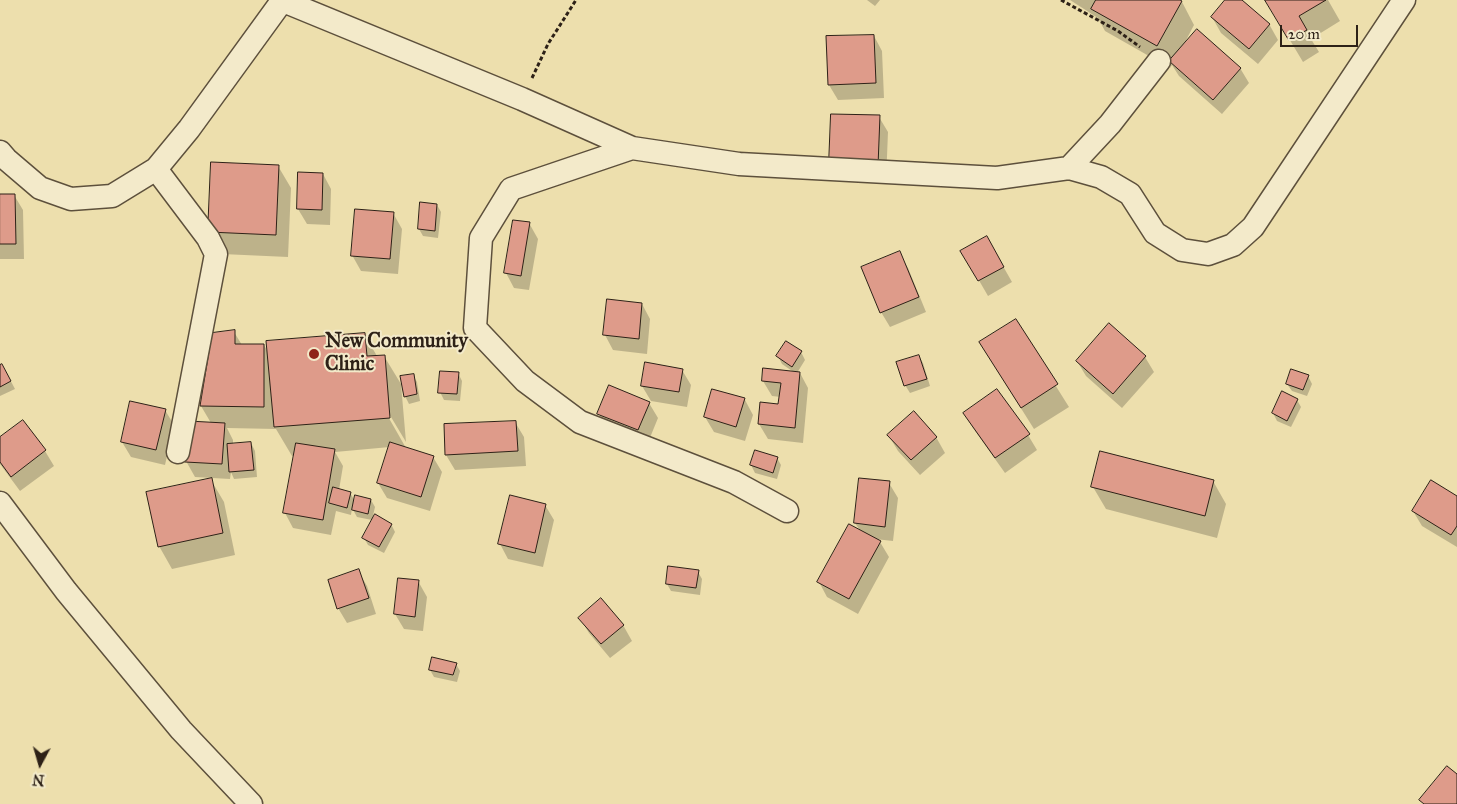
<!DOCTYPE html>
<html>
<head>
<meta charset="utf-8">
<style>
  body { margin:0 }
  #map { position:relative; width:1457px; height:804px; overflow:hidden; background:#eddfad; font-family:"IM FELL Great Primer",serif }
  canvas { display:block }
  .north { position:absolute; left:15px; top:739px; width:50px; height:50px; -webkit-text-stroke:4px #f3eaca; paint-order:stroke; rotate:186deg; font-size:14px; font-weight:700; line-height:20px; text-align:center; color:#2d2117 }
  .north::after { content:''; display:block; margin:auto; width:18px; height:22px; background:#2d2117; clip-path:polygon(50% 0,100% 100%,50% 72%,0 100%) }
  .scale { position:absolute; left:1280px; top:25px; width:78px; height:22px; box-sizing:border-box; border:2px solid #2d2117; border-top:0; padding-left:6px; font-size:15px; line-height:18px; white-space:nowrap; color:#2d2117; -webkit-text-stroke:4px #f3eaca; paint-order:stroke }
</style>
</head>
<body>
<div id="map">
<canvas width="1457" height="804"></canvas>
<div class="north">N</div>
<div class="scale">20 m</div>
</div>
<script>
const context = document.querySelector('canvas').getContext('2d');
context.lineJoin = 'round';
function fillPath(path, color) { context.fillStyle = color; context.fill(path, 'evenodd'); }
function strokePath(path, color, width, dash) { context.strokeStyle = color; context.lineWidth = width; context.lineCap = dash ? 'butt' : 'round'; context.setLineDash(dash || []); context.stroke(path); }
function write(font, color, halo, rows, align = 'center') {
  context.font = font + ' "IM FELL Great Primer",serif'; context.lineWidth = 4; context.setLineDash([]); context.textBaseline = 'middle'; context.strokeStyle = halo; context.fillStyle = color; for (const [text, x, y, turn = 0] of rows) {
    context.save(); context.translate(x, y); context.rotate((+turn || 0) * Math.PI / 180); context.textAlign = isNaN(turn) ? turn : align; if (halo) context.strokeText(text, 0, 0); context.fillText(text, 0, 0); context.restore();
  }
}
fillPath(new Path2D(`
  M 867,0 L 880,0 L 875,6 Z
  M 1070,0 L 1177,0 L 1182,2 L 1194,25 L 1183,46 L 1240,68 L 1249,83 L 1222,114 L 1179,76 L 1172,65 L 1170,68 L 1105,31 L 1098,18 Z
  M 1227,0 L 1240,0 L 1269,24 L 1278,40 L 1258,64 L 1221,33 L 1212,17 Z
  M 1266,0 L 1328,0 L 1340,21 L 1311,39 L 1319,52 L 1303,62 Z
  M 874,36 L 882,51 L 884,98 L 838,100 L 829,85 Z
  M 879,117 L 888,132 L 886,181 L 830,164 Z
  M 278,166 L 291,188 L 288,257 L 222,254 L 209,231 Z
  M 323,174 L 331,189 L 330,225 L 307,224 L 298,209 Z
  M 0,195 L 14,195 L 23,210 L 24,259 L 0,259 Z
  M 421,204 L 437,205 L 441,212 L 438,238 L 423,236 L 419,229 Z
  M 393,213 L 402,229 L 398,274 L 361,271 L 352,255 Z
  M 529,223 L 538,239 L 529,290 L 514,288 L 506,273 Z
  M 987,238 L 1012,282 L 988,296 L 962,251 Z
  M 899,253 L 908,268 L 926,312 L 890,327 L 881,312 Z
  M 642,304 L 650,319 L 647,354 L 613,350 L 605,335 Z
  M 1015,321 L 1069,407 L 1034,429 L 980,343 Z
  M 234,332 L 242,345 L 264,345 L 269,354 L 364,334 L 377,356 L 384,356 L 401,384 L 406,442 L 388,412 L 386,413 L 406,448 L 433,457 L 442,472 L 430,511 L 387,498 L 378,483 L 390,447 L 335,452 L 343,466 L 339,490 L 350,493 L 355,501 L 371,500 L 375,507 L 372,520 L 357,517 L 352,508 L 351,515 L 336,511 L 331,535 L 293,528 L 285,513 L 295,455 L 292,456 L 276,429 L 227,428 L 233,440 L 233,444 L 251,443 L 255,451 L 257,477 L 234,479 L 231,472 L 230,479 L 195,477 L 186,461 L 211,423 L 201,406 L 213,334 Z
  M 787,343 L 801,352 L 805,360 L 797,373 L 800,373 L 808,388 L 803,443 L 768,439 L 759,424 L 780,406 L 781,397 L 772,396 L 763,381 L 795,373 L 782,364 L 778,356 Z
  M 919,356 L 923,363 L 930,386 L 910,393 L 905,385 Z
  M 1145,357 L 1154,372 L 1122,408 L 1086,376 L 1077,361 Z
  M 0,366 L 6,372 L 15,389 L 0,396 Z
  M 682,370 L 691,385 L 687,407 L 651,401 L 642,386 Z
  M 458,373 L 462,381 L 460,401 L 444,400 L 440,392 Z
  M 413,375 L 417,382 L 420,401 L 409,404 L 405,396 Z
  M 1308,376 L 1312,384 L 1307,396 L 1292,391 L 1287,384 Z
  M 713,390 L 745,400 L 753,415 L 745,441 L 714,432 L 705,417 Z
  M 1297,400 L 1301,407 L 1291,427 L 1277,421 L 1273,413 Z
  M 649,403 L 658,418 L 647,445 L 608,429 L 599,414 Z
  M 165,410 L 174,425 L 165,465 L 131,457 L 122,442 Z
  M 964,413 L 1028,435 L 1037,450 L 1005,473 L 973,428 Z
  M 23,422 L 45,451 L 54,466 L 20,491 L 0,464 L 0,439 Z
  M 515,422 L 524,437 L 526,466 L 455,470 L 446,455 Z
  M 889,436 L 936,437 L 945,453 L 920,475 L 898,451 Z
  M 777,458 L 781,465 L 777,479 L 755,473 L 751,465 Z
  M 211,480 L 224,502 L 235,555 L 172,569 L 159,546 Z
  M 1213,481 L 1226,504 L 1217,538 L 1106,509 L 1093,487 Z
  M 889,483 L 898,498 L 893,541 L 875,539 L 880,542 L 889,557 L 858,614 L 827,597 L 819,582 L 861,532 L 855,523 Z
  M 1457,498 L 1457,547 L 1422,526 L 1413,511 Z
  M 545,505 L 554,520 L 543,567 L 508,559 L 500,544 Z
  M 391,524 L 395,532 L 384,553 L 368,545 L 364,538 Z
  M 358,571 L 367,586 L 376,614 L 347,623 L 338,608 Z
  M 698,572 L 702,579 L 700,595 L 671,591 L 667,584 Z
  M 418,581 L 427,597 L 423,631 L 404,629 L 395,614 Z
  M 580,618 L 623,625 L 632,641 L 610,658 L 589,633 Z
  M 456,664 L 460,671 L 457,682 L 434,677 L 430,670 Z`), '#0003');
const building = new Path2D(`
  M 1096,0 L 1180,0 L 1182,1 L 1157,46 L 1091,9 Z
  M 1225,0 L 1242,0 L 1270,24 L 1249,49 L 1211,17 Z
  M 1265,0 L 1326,0 L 1299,16 L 1307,30 L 1289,40 Z
  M 1197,29 L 1241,68 L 1213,100 L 1169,61 Z
  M 874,35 L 876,83 L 828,85 L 826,36 Z
  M 831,114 L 880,115 L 878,166 L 829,164 Z
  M 211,162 L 279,165 L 276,235 L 208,232 Z
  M 298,172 L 323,173 L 322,210 L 297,209 Z
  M 0,194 L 15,194 L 16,244 L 0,244 Z
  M 420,202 L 437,204 L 435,231 L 418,229 Z
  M 355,209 L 394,212 L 390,259 L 351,256 Z
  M 513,220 L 530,222 L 521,276 L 504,273 Z
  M 987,236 L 1004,267 L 978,281 L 960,251 Z
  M 900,251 L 919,297 L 880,313 L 861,267 Z
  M 607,299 L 642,303 L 639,339 L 603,335 Z
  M 1016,319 L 1058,384 L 1021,408 L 979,342 Z
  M 1109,323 L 1146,356 L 1113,394 L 1076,361 Z
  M 235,330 L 235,344 L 264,344 L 264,407 L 200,406 L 212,333 Z
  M 365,333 L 367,356 L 385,355 L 390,418 L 274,427 L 266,341 Z
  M 786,341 L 802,351 L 792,367 L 776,356 Z
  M 919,355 L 927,379 L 904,386 L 896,362 Z
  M 645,362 L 683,369 L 679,392 L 641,386 Z
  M 2,364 L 11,381 L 0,387 L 0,365 Z
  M 763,368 L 800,372 L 795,428 L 758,424 L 760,402 L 778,404 L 781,383 L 762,381 Z
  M 1291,369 L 1309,375 L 1303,390 L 1286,384 Z
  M 440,371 L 459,372 L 457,394 L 438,393 Z
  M 414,374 L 417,394 L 404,397 L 400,376 Z
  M 609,385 L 650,402 L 638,430 L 597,414 Z
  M 712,389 L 745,398 L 736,427 L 704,417 Z
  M 997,389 L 1030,434 L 995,458 L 963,413 Z
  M 1282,391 L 1298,399 L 1287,421 L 1272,413 Z
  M 130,401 L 166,409 L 156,450 L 121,442 Z
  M 914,411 L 937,437 L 911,460 L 887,435 Z
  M 23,420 L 46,450 L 11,477 L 0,462 L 0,437 Z
  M 188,421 L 225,423 L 222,464 L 185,462 Z
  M 516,421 L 518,451 L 445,455 L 444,424 Z
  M 251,442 L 254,470 L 229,472 L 227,444 Z
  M 390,442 L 434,456 L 421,497 L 377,483 Z
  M 296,443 L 335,449 L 323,520 L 283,513 Z
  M 755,450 L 778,457 L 773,473 L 750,465 Z
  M 1100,451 L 1214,480 L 1205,516 L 1091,487 Z
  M 212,478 L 223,533 L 158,547 L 146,492 Z
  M 859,478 L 890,481 L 885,527 L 854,523 Z
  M 1431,480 L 1457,496 L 1457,526 L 1451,535 L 1412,511 Z
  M 333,487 L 351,492 L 347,508 L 329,503 Z
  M 355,495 L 371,499 L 368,514 L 352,510 Z
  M 510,495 L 546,504 L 535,553 L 498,544 Z
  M 375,514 L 392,524 L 379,547 L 362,538 Z
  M 849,524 L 881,541 L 849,599 L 817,582 Z
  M 668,566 L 699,570 L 696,588 L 666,584 Z
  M 359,569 L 369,598 L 337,609 L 328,580 Z
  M 398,578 L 419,580 L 415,617 L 394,614 Z
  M 601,598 L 624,625 L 601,644 L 578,618 Z
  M 432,657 L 457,663 L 453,675 L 429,670 Z
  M 1447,766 L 1457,774 L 1457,804 L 1424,804 L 1419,800 Z`);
fillPath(building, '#de9b8a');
strokePath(building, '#2d2117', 1);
const street = new Path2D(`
  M 281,0 L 522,99 L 632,148 L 739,164 L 997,178 L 1069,168 L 1101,177 L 1130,194 L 1155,233 L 1182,250 L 1208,254 L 1233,245 L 1253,227 L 1404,0
  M 632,148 L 511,189 L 481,238 L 475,328 L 525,381 L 580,422 L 734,482 L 787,511
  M 0,152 L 6,159 L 40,188 L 71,199 L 112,196 L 156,169 L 189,129 L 282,1
  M 1069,168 L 1110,124 L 1159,61
  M 156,169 L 208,238 L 216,254 L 178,452
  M 0,503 L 66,591 L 181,730 L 251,804`);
strokePath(street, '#5d503c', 25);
strokePath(new Path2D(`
  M 1061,0 L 1118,31 L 1140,47
  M 532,78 L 548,44 L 576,0`), '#2d2117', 3, [4, 2.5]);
strokePath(street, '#f3eaca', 22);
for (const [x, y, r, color] of [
  [314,354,6,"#8f2418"]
]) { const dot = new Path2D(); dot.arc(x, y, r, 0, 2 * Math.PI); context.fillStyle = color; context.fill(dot); strokePath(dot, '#f3eaca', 2); }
write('bold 20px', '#2d2117', '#f3eaca', [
  ["New Community",325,342],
  ["Clinic",325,365]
], 'left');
</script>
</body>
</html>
